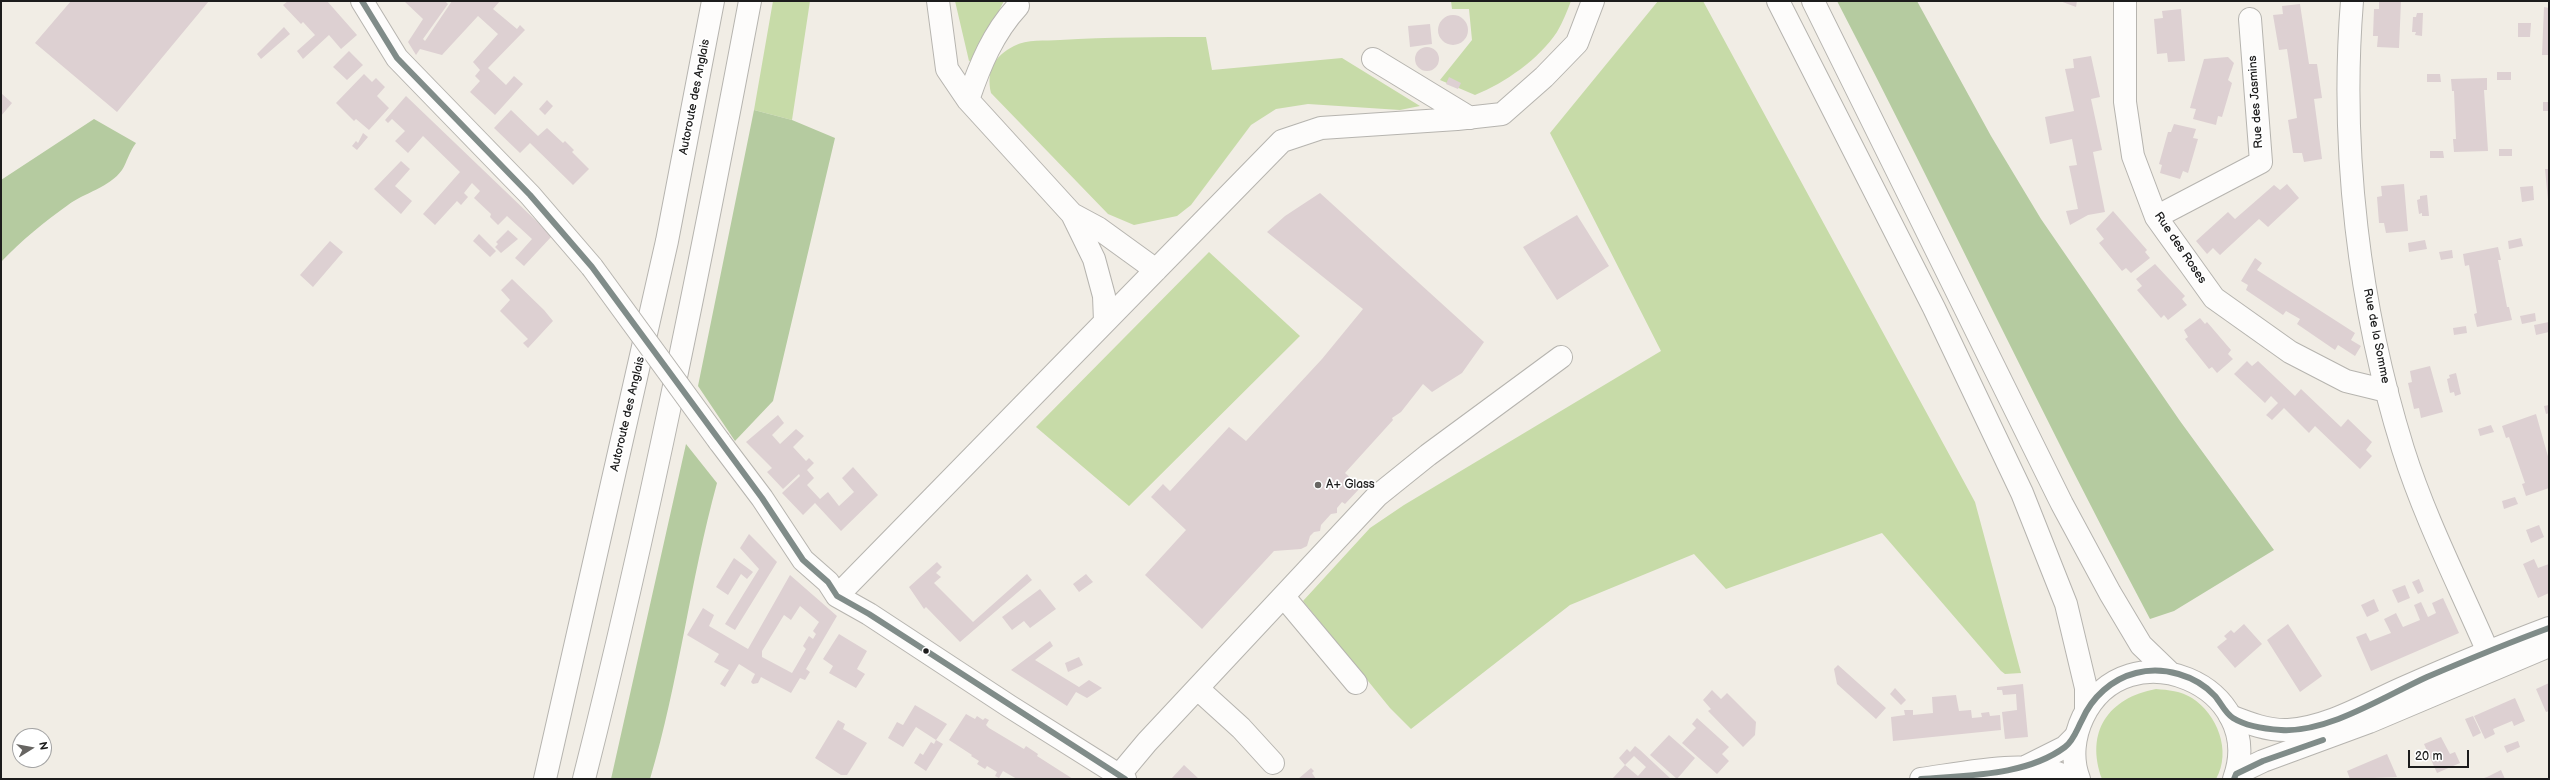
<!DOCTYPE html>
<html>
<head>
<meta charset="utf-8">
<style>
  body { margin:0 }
  #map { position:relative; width:2550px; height:780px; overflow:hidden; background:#f1ede5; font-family:"Balsamiq Sans",sans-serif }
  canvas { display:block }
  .frame { position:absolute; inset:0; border:2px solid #1c1c1c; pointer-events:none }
  .north { position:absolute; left:12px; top:728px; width:40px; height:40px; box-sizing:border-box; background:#fff; border:1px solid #a4a4a4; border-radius:50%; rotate:79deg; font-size:11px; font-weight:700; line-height:16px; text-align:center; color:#1c1c1c }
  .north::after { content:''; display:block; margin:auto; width:14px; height:18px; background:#676562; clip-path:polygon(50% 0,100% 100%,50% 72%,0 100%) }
  .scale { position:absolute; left:2408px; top:750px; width:61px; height:18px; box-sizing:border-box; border:2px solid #1c1c1c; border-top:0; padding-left:5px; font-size:12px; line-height:14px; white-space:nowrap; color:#1c1c1c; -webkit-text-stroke:3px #fff; paint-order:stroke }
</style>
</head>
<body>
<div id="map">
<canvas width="2550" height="780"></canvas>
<div class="frame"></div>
<div class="north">N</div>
<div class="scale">20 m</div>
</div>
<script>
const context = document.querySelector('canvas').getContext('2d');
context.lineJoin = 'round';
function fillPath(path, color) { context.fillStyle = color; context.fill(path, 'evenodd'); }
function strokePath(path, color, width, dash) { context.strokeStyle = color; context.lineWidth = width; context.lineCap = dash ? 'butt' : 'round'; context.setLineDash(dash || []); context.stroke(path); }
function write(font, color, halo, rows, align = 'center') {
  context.font = font + ' "Balsamiq Sans",sans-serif'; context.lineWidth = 3.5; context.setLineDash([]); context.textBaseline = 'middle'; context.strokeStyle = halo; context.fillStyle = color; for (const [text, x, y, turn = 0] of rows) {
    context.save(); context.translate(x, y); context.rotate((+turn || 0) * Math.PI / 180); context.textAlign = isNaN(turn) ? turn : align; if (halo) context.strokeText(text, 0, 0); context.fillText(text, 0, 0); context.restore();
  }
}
fillPath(new Path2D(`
  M 773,1 L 810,1 L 792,120 L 754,110 Z
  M 955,1 L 1004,1 L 973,60 L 969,61 Z
  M 1451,1 L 1571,1 C 1567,11 1563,22 1557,32 C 1539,59 1505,83 1475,95 L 1440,80 L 1472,40 L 1469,9 L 1452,9 Z
  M 1658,1 L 1703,1 L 1975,502 L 2021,673 L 2005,674 L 2001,671 L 1882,533 L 1726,589 L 1694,554 L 1570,605 L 1411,729 L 1390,708 L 1303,601 L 1370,528 L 1404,505 L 1661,351 L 1550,133 Z
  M 1206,37 L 1212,70 L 1342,58 L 1420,106 L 1400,110 L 1308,104 L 1276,109 L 1251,125 L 1191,205 L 1177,216 L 1134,225 L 1108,214 L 991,93 C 986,71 994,56 1014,46 C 1027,39 1045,41 1060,40 C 1108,37 1157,37 1206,37 Z
  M 1209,252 L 1300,336 L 1129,506 L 1036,427 Z
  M 2156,689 C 2168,690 2181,691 2192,698 C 2217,714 2232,751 2216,779 L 2102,779 C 2085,732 2108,698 2156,689 Z`), '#c7dba8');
fillPath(new Path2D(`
  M 1837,1 L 1917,1 L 1991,136 L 2041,219 L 2180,421 L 2274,550 L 2174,611 L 2150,619 C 2041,415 1944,206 1837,1 Z
  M 754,110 L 792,120 L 835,138 L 773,401 L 735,441 L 698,386 Z
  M 94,119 L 136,143 C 129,152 127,162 122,170 C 110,187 84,193 68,205 C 44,222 22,240 1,262 L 1,180 Z
  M 686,444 L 717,483 C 690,581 679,682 650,779 L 611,779 Z`), '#b5cba0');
fillPath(new Path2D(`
  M 71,1 L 209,1 L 117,112 L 35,43 Z
  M 288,1 L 327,1 L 357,35 L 341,49 L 329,35 L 303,59 L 297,51 L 315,35 L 303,22 L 301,24 L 283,5 Z
  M 404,1 L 445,1 L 448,4 L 423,39 L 425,41 L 452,1 L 500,1 L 493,9 L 517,29 L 520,25 L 525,30 L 488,68 L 506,85 L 514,76 L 523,84 L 495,115 L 470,92 L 480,81 L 475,76 L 480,70 L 473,62 L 498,34 L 478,16 L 442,55 L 420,49 L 416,55 L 408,42 L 423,19 Z
  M 2060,1 L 2077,1 L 2076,7 Z
  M 2379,1 L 2401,1 L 2399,48 L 2377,47 L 2378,36 L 2373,36 L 2374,9 L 2379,9 Z
  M 2300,4 L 2309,64 L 2317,64 L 2322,98 L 2314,99 L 2322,159 L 2304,162 L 2302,153 L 2293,153 L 2288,120 L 2297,118 L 2296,110 L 2287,49 L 2279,50 L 2273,15 L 2283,14 L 2282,6 Z
  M 2544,7 L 2549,8 L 2549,55 L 2542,55 Z
  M 2181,9 L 2185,61 L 2168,62 L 2167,53 L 2157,54 L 2154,19 L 2163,18 L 2162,11 Z
  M 2417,13 L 2423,13 L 2422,36 L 2415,35 L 2416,32 L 2412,32 L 2413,17 L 2416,17 Z
  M1438 30a15 15 0 1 1 30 0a15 15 0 1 1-30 0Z
  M 2518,23 L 2531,23 L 2530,37 L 2518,37 Z
  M 1430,24 L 1432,44 L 1410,47 L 1408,26 Z
  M 284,27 L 290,34 L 261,59 L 257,54 Z
  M1415 59a12 12 0 1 1 24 0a12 12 0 1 1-24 0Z
  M 349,51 L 363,65 L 347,80 L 333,67 Z
  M 2091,56 L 2100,97 L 2091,99 L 2102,150 L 2093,152 L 2105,212 L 2088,215 L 2070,225 L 2066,211 L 2078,209 L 2069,166 L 2077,165 L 2072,139 L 2050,144 L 2045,117 L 2074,111 L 2065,69 L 2074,68 L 2073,59 Z
  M 2228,57 L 2234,63 L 2228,80 L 2232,83 L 2222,117 L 2218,116 L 2216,125 L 2193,119 L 2196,109 L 2190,108 L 2204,59 Z
  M 2497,72 L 2511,72 L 2511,80 L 2497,80 Z
  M 364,74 L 372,82 L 376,78 L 385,87 L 377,96 L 389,108 L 369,130 L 356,119 L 354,121 L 336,103 Z
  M 2427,74 L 2440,74 L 2441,82 L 2427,82 Z
  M 1449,77 L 1461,83 L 1458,89 L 1446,84 Z
  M 2487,78 L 2487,90 L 2484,90 L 2488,151 L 2454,152 L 2453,139 L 2456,139 L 2454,91 L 2452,91 L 2451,79 Z
  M 1,93 L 12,103 L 1,116 Z
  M 406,96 L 552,236 L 524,266 L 515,258 L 532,239 L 507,216 L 498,225 L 490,217 L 491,214 L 474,198 L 480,191 L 472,183 L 464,193 L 468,197 L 461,205 L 457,201 L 435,225 L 423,214 L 460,172 L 423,136 L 408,153 L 395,141 L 405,131 L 392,119 L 388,123 L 385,120 Z
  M 547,100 L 553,106 L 545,115 L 539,109 Z
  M 2543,102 L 2549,102 L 2549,111 L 2543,111 Z
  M 511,110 L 538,136 L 547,128 L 563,143 L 565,141 L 574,150 L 572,152 L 589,169 L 573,185 L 530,143 L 520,153 L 494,128 Z
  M 2174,124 L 2196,129 L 2193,138 L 2198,139 L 2188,173 L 2183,171 L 2180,179 L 2160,173 L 2162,165 L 2159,164 L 2168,132 L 2171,132 Z
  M 363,133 L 368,137 L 357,150 L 352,146 L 356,141 L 358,143 Z
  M 2499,149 L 2512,149 L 2512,156 L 2499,156 Z
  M 2430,151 L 2443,151 L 2444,158 L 2430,158 Z
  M 401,161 L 410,169 L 395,186 L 412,201 L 401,214 L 374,189 Z
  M 2545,169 L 2549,169 L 2549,200 L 2548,200 Z
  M 2287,184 L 2299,198 L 2268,227 L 2259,219 L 2220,255 L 2213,248 L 2207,254 L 2196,241 L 2228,212 L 2235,219 L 2274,185 L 2280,190 Z
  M 2404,184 L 2408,231 L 2386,233 L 2384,223 L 2379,223 L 2377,197 L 2382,196 L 2381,186 Z
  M 2533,186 L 2534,200 L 2522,202 L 2520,187 Z
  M 1320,193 L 1484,342 L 1462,373 L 1432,392 L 1423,384 L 1401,412 L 1392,418 L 1393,420 L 1345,473 L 1361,487 L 1345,504 L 1342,502 L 1337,508 L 1337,513 L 1331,514 L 1321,525 L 1320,531 L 1314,532 L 1310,536 L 1307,546 L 1301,549 L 1274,551 L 1202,629 L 1145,575 L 1186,530 L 1151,497 L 1163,484 L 1170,491 L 1229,427 L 1246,441 L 1322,359 L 1363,309 L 1267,232 L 1285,216 Z
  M 2427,195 L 2429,216 L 2422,216 L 2422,213 L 2419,214 L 2417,200 L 2420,199 L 2420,196 Z
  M 2113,211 L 2147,250 L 2145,252 L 2150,258 L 2131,273 L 2126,268 L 2122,271 L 2099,243 L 2104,239 L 2096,229 Z
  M 1577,215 L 1609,266 L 1557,300 L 1523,247 Z
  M 508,230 L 518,239 L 501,253 L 495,247 L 498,244 L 496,242 Z
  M 479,234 L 496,251 L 490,257 L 473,241 Z
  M 2521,238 L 2523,246 L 2509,249 L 2508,241 Z
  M 2425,240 L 2427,249 L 2409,252 L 2408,243 Z
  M 330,241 L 343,252 L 313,287 L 300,275 Z
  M 2498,247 L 2501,260 L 2498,260 L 2507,307 L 2509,307 L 2512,320 L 2477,327 L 2474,314 L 2477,313 L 2469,265 L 2465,266 L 2463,254 Z
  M 2452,250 L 2453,258 L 2441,260 L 2439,252 Z
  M 2255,258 L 2262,263 L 2257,270 L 2355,333 L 2351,340 L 2361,346 L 2355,356 L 2338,345 L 2335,350 L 2297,324 L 2300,319 L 2286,311 L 2283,315 L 2246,290 L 2248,285 L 2241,281 Z
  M 2155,264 L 2185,296 L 2182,299 L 2187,305 L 2168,320 L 2164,315 L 2161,318 L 2137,290 L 2142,286 L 2136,279 Z
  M 512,279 L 544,310 L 553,321 L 528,348 L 523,343 L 528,339 L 500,311 L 510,300 L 501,290 Z
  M 2535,313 L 2536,321 L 2522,324 L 2520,316 Z
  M 2200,318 L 2205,324 L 2207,322 L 2231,350 L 2228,354 L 2233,359 L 2217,373 L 2212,367 L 2209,369 L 2185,339 L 2188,337 L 2184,330 Z
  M 2549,322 L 2549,332 L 2536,335 L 2534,325 Z
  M 2466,326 L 2467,333 L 2454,335 L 2453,328 Z
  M 2247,361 L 2252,366 L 2258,361 L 2295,396 L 2301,389 L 2341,427 L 2348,419 L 2372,442 L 2366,450 L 2372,456 L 2360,469 L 2315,426 L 2309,433 L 2284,408 L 2272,420 L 2266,415 L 2278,403 L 2271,396 L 2265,403 L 2234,374 Z
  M 2430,366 L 2443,412 L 2421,418 L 2419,408 L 2414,409 L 2408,383 L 2412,382 L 2410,371 Z
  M 2456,373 L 2461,394 L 2455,396 L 2454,392 L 2450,393 L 2447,379 L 2450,378 L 2449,375 Z
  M 2549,405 L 2549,413 L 2546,414 L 2544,406 Z
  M 2536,414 L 2549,460 L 2549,488 L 2526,496 L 2522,484 L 2525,483 L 2509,437 L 2506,438 L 2502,426 Z
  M 778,415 L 784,423 L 772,435 L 780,444 L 796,429 L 804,436 L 793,447 L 806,461 L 809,458 L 814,463 L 807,470 L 814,478 L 807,485 L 820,499 L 828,492 L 839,506 L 854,492 L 842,478 L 853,467 L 878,495 L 841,531 L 815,503 L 803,515 L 782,493 L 800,476 L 799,474 L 783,489 L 767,472 L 772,468 L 746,442 Z
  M 2491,425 L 2494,432 L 2480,436 L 2478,429 Z
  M 2515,497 L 2518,504 L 2504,509 L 2502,501 Z
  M 2539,525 L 2544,537 L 2531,543 L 2526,530 Z
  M 749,534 L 777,562 L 735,630 L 725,624 L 759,569 L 740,548 Z
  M 734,558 L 753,572 L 747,579 L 741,574 L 728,595 L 716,587 Z
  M 2534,559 L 2538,568 L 2549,564 L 2549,593 L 2538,598 L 2523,564 Z
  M 937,562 L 942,567 L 936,573 L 941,577 L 934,583 L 973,622 L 1027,574 L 1032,580 L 960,642 L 926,607 L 924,609 L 909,587 Z
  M 1086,574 L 1093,582 L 1079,592 L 1073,584 Z
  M 790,575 L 837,616 L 806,669 L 810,672 L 805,680 L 800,678 L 791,693 L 761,677 L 758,683 L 753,684 L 751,682 L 755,674 L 739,664 L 725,687 L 720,684 L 729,670 L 714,662 L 719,654 L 687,635 L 703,608 L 714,615 L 709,626 L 748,649 ZM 800,606 L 819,622 L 813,631 L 816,634 L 813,639 L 809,636 L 803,646 L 806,649 L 792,673 L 762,657 L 762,651 L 784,615 L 791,620 Z
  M 2419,579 L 2424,591 L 2418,594 L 2412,582 Z
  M 2405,585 L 2410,598 L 2398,603 L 2392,590 Z
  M 1040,589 L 1056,609 L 1030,628 L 1024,621 L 1012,630 L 1002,617 Z
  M 2443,598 L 2459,633 L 2371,671 L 2356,637 L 2366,633 L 2370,641 L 2391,633 L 2384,619 L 2396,613 L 2403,627 L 2420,620 L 2414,605 L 2421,602 L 2428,617 L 2436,613 L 2432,603 Z
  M 2374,599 L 2379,611 L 2367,617 L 2361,605 Z
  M 2244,624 L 2262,644 L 2235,668 L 2217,647 L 2227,639 L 2224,636 L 2231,630 L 2234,633 Z
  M 2288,624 L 2322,676 L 2300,692 L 2267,640 Z
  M 839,634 L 867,651 L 857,669 L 865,674 L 856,688 L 829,673 L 833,666 L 823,659 Z
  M 1050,641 L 1053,646 L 1035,660 L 1079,687 L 1089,680 L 1102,688 L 1087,698 L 1076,692 L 1067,706 L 1011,670 Z
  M 1079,657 L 1083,665 L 1068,672 L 1065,663 Z
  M 1838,665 L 1886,708 L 1876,719 L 1837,684 L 1834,669 Z
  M 2549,683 L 2549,711 L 2546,712 L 2536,689 Z
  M 2023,684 L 2028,737 L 2005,739 L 2002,712 L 2017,710 L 2016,694 L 2003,695 L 2002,690 L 1997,690 L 1997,687 Z
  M 1895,688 L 1906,700 L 1901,705 L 1890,694 Z
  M 1712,690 L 1721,699 L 1727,693 L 1756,722 L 1755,735 L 1743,747 L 1708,711 L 1711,709 L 1703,700 Z
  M 1956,695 L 1959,711 L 1971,710 L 1972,718 L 1982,717 L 1981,713 L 1989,712 L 1990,716 L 2000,715 L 2001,730 L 1893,741 L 1891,717 L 1905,715 L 1904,710 L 1913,710 L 1913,715 L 1933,713 L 1932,697 Z
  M 2515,698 L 2525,721 L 2514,726 L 2512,721 L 2493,729 L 2495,734 L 2485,739 L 2474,716 Z
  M 915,705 L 947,724 L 936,740 L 943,744 L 926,771 L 914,763 L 920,753 L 923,755 L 931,742 L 934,744 L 936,740 L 916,727 L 903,747 L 888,738 L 897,722 L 903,725 Z
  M 966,714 L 975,719 L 977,716 L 983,720 L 985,718 L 989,720 L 986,725 L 989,728 L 1024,749 L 1026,746 L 1038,754 L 1037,756 L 1073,779 L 1017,779 L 1003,771 L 999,778 L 995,776 L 997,772 L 987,766 L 985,769 L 977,764 L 979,761 L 971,756 L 972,755 L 949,740 Z
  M 2473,716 L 2481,733 L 2473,737 L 2465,719 Z
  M 1697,718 L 1729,747 L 1722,754 L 1729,761 L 1717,774 L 1682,743 L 1696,728 L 1692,724 Z
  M 838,720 L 845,724 L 843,729 L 867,743 L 847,775 L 841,775 L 815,758 Z
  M 1669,735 L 1695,758 L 1677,779 L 1650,755 Z
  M 2441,737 L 2450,754 L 2455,752 L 2460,763 L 2437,773 L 2424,744 Z
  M 2518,741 L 2520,747 L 2507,753 L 2504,746 Z
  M 1635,746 L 1640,750 L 1671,779 L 1612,779 L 1625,765 L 1638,776 L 1646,767 L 1634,756 L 1625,765 L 1619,758 L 1627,749 L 1630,752 Z
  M 2387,754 L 2397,777 L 2350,779 L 2347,771 Z
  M 1184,765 L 1199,779 L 1171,779 Z
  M 1311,768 L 1314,771 L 1312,773 L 1316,779 L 1298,779 Z
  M 2501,770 L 2505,779 L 2481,779 L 2487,777 Z`), '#ddd0d2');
const minor = new Path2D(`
  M 362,1 L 397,58 L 530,195 L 592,267
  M 938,1 L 947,69 L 968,100 L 1072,214 L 1094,259 L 1104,296 L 1105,321
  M 2125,1 L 2125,102 L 2133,156 L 2156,217 L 2214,298 L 2290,352 L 2346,381 L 2387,391
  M 2352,1 C 2340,149 2359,308 2403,449 C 2425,519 2459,585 2488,652
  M 1373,59 L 1470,118
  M 968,100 C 980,65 993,33 1018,6
  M 1072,214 L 1098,228 L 1156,270
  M 2156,217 L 2261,162 L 2250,19
  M 719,441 L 762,498 L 803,560 L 828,582 L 837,596 L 869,614 L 1009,706 L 1125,779
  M 837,596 L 1282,141 L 1321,128 L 1457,119 L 1502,114 L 1544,77 L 1577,43 L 1593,1
  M 1284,597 L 1356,683
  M 1198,689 L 1241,728 L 1273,763
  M 1116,779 L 1147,742 L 1377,496 L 1428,455 L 1561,357`);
const major = new Path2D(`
  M 2230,716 C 2248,723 2268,731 2288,730 C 2330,727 2368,703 2405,687 C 2453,666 2501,646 2549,628
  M 2027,766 L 2065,747 L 2076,736
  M 2236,774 L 2263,761 L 2369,722 L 2549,646
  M 1921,779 C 1959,774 2037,756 2069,779`);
const highway = new Path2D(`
  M 1778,1 L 1934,308 L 2022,493 L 2066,604 L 2086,688 L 2086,710
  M 1813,1 L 2062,504 L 2110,593 L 2141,645 L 2169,672
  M 545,779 L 667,241 L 713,1
  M 584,779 C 649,522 701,261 750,1
  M 2079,779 C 2071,759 2074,736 2083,717 C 2127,626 2268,686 2234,779`);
strokePath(minor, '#b6b4af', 24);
strokePath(major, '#b6b4af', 24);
strokePath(highway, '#b6b4af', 24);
strokePath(minor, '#fdfcfb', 22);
strokePath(major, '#fdfcfb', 22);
strokePath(highway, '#fdfcfb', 22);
const minorBridge = new Path2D(`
  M 592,267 L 719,441`);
strokePath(minorBridge, '#b6b4af', 24, []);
strokePath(minorBridge, '#fdfcfb', 22);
strokePath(new Path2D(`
  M 362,1 L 397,58 L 530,195 L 592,267 L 762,498 L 803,560 L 828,582 L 837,596 L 869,614 L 1125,779
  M 1921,779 C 1968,775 2026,776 2065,747 C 2074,740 2077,729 2082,720 C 2092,697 2112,679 2136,673 C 2163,666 2196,675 2215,696 C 2221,703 2225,713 2233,718 C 2246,726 2265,729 2281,730 C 2328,733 2385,696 2427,677 C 2467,660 2508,643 2549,628
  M 2234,779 L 2236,774 L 2263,761 L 2323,740`), '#808c89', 6);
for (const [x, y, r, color] of [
  [1318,485,4,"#676562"],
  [926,651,3.5,"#1c1c1c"]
]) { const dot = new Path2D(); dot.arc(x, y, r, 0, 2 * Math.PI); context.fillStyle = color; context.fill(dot); strokePath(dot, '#fff', 1.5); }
write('12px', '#1c1c1c', '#fff', [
  ["Autoroute des Anglais",695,97,-79],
  ["Rue des Jasmins",2256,102,-94],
  ["Rue des Roses",2180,248,56],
  ["Rue de la Somme",2376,336,79],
  ["Autoroute des Anglais",628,414,-77]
]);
write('12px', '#1c1c1c', '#fff', [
  ["A+ Glass",1326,485]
], 'left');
</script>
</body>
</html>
